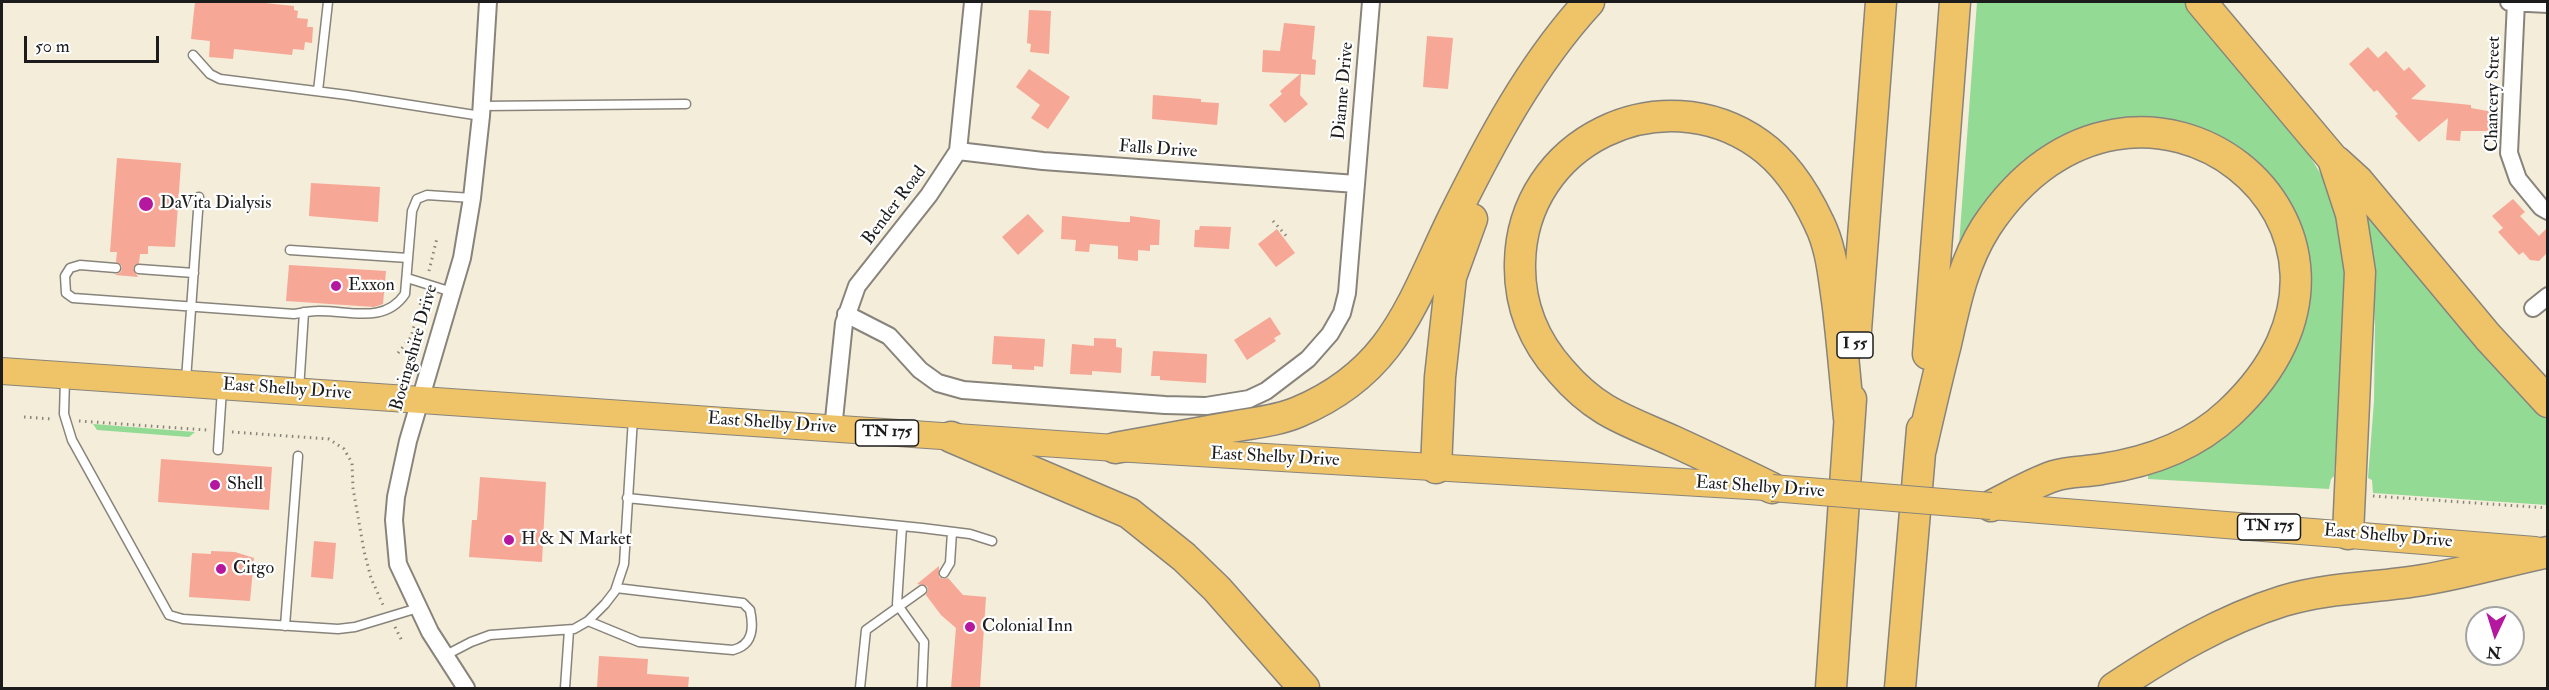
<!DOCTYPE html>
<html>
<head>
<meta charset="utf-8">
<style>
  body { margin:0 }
  #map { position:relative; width:2549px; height:690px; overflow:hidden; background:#f3edda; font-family:"IM FELL Double Pica",serif }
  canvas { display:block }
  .frame { position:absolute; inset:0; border:3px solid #1c1c1c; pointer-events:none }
  .north { position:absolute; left:2465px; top:606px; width:60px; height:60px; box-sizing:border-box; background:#fff; border:2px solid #a4a4a4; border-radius:50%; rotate:184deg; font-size:16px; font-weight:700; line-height:24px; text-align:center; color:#1c1c1c }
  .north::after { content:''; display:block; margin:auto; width:21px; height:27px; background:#b5179e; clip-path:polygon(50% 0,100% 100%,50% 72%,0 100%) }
  .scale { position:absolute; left:24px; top:36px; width:135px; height:27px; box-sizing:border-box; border:3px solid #1c1c1c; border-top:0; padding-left:8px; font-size:18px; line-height:21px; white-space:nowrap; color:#1c1c1c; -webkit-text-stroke:4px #fff; paint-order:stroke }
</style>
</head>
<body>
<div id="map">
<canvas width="2549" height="690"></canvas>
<div class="frame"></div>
<div class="north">N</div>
<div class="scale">50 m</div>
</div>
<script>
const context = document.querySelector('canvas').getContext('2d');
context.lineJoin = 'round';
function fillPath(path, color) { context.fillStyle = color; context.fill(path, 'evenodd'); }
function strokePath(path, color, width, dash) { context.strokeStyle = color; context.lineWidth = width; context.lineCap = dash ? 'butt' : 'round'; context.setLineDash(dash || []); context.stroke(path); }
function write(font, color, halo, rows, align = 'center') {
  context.font = font + ' "IM FELL Double Pica",serif'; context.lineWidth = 4.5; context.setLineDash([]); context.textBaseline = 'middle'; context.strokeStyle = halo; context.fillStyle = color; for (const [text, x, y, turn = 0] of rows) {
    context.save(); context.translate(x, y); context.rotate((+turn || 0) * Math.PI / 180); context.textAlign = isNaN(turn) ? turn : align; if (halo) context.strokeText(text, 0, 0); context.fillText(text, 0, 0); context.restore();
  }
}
fillPath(new Path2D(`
  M 1977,2 L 2184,2 L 2298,137 L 2322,176 L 2334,206 L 2344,253 L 2346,294 L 2334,476 L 2331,479 L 2329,489 L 2148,479 L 2148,470 C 2179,453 2235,431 2256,404 C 2266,392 2283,369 2288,354 C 2291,343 2289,301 2289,286 C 2289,270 2293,221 2289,209 C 2260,124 2141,100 2068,137 C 2022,160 1999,215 1959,245 Z
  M 2359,204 L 2547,420 L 2547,505 L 2373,493 L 2372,480 L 2368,478 L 2374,401 L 2375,325 L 2372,264 Z
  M 93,424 L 195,432 L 189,437 L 97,430 Z`), '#93da94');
fillPath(new Path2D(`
  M 195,2 L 255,2 L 294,6 L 294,10 L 298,11 L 297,18 L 308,19 L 307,27 L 313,27 L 312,43 L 305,42 L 304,50 L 293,49 L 292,55 L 234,49 L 233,59 L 209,57 L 210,41 L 191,39 Z
  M 1029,10 L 1051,11 L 1049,54 L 1030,52 L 1031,44 L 1027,43 Z
  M 1284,23 L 1315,26 L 1312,59 L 1316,60 L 1315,75 L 1301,74 L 1300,95 L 1308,104 L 1285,123 L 1269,105 L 1282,94 L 1280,91 L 1300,74 L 1262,72 L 1263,50 L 1280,51 Z
  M 1427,36 L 1453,38 L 1448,89 L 1423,87 Z
  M 2368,47 L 2378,58 L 2386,51 L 2404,71 L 2409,67 L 2426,86 L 2411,99 L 2471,105 L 2471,108 L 2493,112 L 2492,131 L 2461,131 L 2460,141 L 2446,140 L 2448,118 L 2419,142 L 2395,116 L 2398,114 L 2377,90 L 2374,92 L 2349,64 Z
  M 1029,69 L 1070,97 L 1048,129 L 1031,118 L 1040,105 L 1016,87 Z
  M 1153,95 L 1201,99 L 1201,102 L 1219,103 L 1217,125 L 1152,119 Z
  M 117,158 L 181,163 L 175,247 L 148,246 L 148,254 L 140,254 L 139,263 L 133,268 L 138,277 L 115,275 L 121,272 L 122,266 L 116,262 L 117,252 L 110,252 Z
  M 311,183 L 380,187 L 378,222 L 309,216 Z
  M 2513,199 L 2525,212 L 2520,216 L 2539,236 L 2547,228 L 2547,253 L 2539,261 L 2530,260 L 2523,252 L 2519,255 L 2498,232 L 2503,228 L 2492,216 Z
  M 1028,214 L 1044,231 L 1018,255 L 1002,237 Z
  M 1062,216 L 1123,222 L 1130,222 L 1130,216 L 1160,220 L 1159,245 L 1150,245 L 1150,251 L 1138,250 L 1138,261 L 1118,259 L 1118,246 L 1090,244 L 1089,252 L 1075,251 L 1076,240 L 1061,239 Z
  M 1200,226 L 1231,227 L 1229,249 L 1194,247 L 1195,230 L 1199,230 Z
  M 1277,229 L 1295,253 L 1276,267 L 1258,244 Z
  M 289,265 L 386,271 L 383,304 L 374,307 L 286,301 Z
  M 1270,317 L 1281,334 L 1274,338 L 1276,341 L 1247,360 L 1234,340 Z
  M 994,336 L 1045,339 L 1043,367 L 1034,366 L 1034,370 L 1012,369 L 1012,365 L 992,364 Z
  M 1094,338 L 1116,339 L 1116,347 L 1122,348 L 1121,373 L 1092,371 L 1092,375 L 1070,374 L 1072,344 L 1094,346 Z
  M 1153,351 L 1207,354 L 1206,383 L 1160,380 L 1160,376 L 1151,376 Z
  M 161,459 L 272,467 L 269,510 L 158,502 Z
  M 480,477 L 546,482 L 542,562 L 469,557 L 472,520 L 477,520 Z
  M 314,541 L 336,543 L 333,579 L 311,577 Z
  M 211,551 L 235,552 L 254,558 L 250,601 L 189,597 L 192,553 L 211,554 Z
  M 939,566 L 939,577 L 943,579 L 948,578 L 963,595 L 986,597 L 980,688 L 951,688 L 956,628 L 941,615 L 926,595 L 928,590 L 927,586 L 917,584 Z
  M 599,656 L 648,659 L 647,674 L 689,677 L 688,688 L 597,688 Z`), '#f7a796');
const lane = new Path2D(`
  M 193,55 L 210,74 L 220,79 L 347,95 L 481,116
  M 318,91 L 328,2
  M 482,106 L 686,104
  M 290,250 L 408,258
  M 116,268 L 80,265 L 70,268 L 65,276 L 66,293 L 73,298 L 294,314 C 302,313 309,311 317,311 C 348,310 384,325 405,294 L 412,211 L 417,199 L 427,195 L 472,198
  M 139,269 L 194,273
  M 407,278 L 452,292
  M 65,379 L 64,414 L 72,440 L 169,615 L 183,619 L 338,629 L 355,627 L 418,608
  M 186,380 L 199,197
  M 299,390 L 304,312
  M 218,450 L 222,389
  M 627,498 L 922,528 L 970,534 L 992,541
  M 902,526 L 897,604 L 924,642 L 922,688
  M 944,573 L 950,563 L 952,532
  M 588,621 L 639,642 L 733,650 C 753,645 754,628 750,610 L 743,603 L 616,588
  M 285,626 L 298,456
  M 446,655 L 471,642 L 490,635 L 574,629 L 588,621 L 605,604 L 615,591 L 624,564 L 633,418
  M 565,688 L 569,630
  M 860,688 L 866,630 L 922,590`);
const street = new Path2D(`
  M 2509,2 L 2548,4
  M 2516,2 L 2509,153 L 2518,179 L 2541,207 L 2548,211
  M 958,151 L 1043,161 L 1356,184
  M 2533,308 L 2548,296
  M 846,314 L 889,336 L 920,370 L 938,383 L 963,390 L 1165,405 L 1206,406 L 1249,399 L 1266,391 L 1308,359 L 1330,334 L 1342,313 L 1347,293 L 1371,2
  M 833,429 L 844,323 L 857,286 L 929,195 L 958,151 L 973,2
  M 466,688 L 430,632 L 398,564 L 394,520 L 396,497 L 408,441 L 462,258 L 472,198 L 481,116 L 488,2`);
const primary = new Path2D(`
  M 2,371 L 1115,448 L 1766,487
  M 1991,506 L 2535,550`);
const highway = new Path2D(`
  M 2201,2 L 2333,159 L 2351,214 L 2360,272 L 2348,534
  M 2336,161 L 2358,181 L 2488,337 L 2548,402
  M 1855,343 L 1881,2
  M 1928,354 L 1955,2
  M 951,437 L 1129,513 L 1184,557 L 1217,589 L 1304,688
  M 1115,448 C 1154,441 1193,434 1231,427 C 1253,423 1277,421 1298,412 C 1393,372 1411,305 1452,220 C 1490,143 1531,65 1589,2
  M 1921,449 C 1929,414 1937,379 1946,344 C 1955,304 1963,263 1986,227 C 2136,0 2427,229 2229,413 C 2194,446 2149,462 2102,469 C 2087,472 2069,471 2054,476 C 2033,483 2011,496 1991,506
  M 1436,468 L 1440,377 L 1451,277 L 1472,219
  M 1772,488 C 1739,472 1706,456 1673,441 C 1626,420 1597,413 1561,371 C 1534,341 1519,304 1520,263 C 1522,141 1661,75 1759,144 C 1786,163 1805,193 1819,223 C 1831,247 1833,273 1837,300 C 1842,339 1845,379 1849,418
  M 1831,688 L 1851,399
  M 1900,688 L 1922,429
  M 2114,688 C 2167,653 2222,620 2283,601 C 2329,587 2377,588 2423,580 C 2465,573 2506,561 2548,552`);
strokePath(lane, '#88847b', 11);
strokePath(street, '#88847b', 20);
strokePath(primary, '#88847b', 28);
strokePath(highway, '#88847b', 33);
strokePath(new Path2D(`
  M 1273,221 L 1289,239
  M 429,271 L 437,238
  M 398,353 L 411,337 L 423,295
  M 24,417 L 52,419
  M 79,421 L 207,430
  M 232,432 L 329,439 L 344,449 L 352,463 L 353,488 L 364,551 L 371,578 L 383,605
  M 2373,496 L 2548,508
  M 395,627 L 402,641`), '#88847b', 3, [1.5, 4.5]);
strokePath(lane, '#fff', 8);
strokePath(street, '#fff', 16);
strokePath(primary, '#efc469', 26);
strokePath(highway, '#efc469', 30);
const primaryBridge = new Path2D(`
  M 1772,488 L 1991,506`);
strokePath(primaryBridge, '#88847b', 28, []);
strokePath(primaryBridge, '#efc469', 26);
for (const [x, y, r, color] of [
  [146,204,8,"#b5179e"],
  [336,286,6,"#b5179e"],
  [215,485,6,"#b5179e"],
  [509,540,6,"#b5179e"],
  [221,569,6,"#b5179e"],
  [970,627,6,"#b5179e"]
]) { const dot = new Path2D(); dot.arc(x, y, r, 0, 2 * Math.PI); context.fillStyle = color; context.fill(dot); strokePath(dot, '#fff', 2); }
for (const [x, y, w] of [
  [1855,345,36],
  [887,433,63],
  [2269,527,63]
]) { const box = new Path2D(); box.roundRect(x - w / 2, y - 13, w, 26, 4.5); context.fillStyle = '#fff'; context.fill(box); strokePath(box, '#1c1c1c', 1.5); }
write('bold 16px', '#1c1c1c', null, [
  ["I 55",1855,345],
  ["TN 175",887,433],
  ["TN 175",2269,527]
]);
write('18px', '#1c1c1c', '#fff', [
  ["Dianne Drive",1344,91,-85],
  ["Chancery Street",2494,94,-89],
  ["Falls Drive",1158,150,4],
  ["Bender Road",895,206,-53],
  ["Boeingshire Drive",415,348,-74],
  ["East Shelby Drive",287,390,4],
  ["East Shelby Drive",772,424,4],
  ["East Shelby Drive",1275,458,3],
  ["East Shelby Drive",1760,488,4],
  ["East Shelby Drive",2388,537,5]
]);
write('18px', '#1c1c1c', '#fff', [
  ["DaVita Dialysis",160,204],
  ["Exxon",348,286],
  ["Shell",227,485],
  ["H & N Market",521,540],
  ["Citgo",233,569],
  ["Colonial Inn",982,627]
], 'left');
</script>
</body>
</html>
